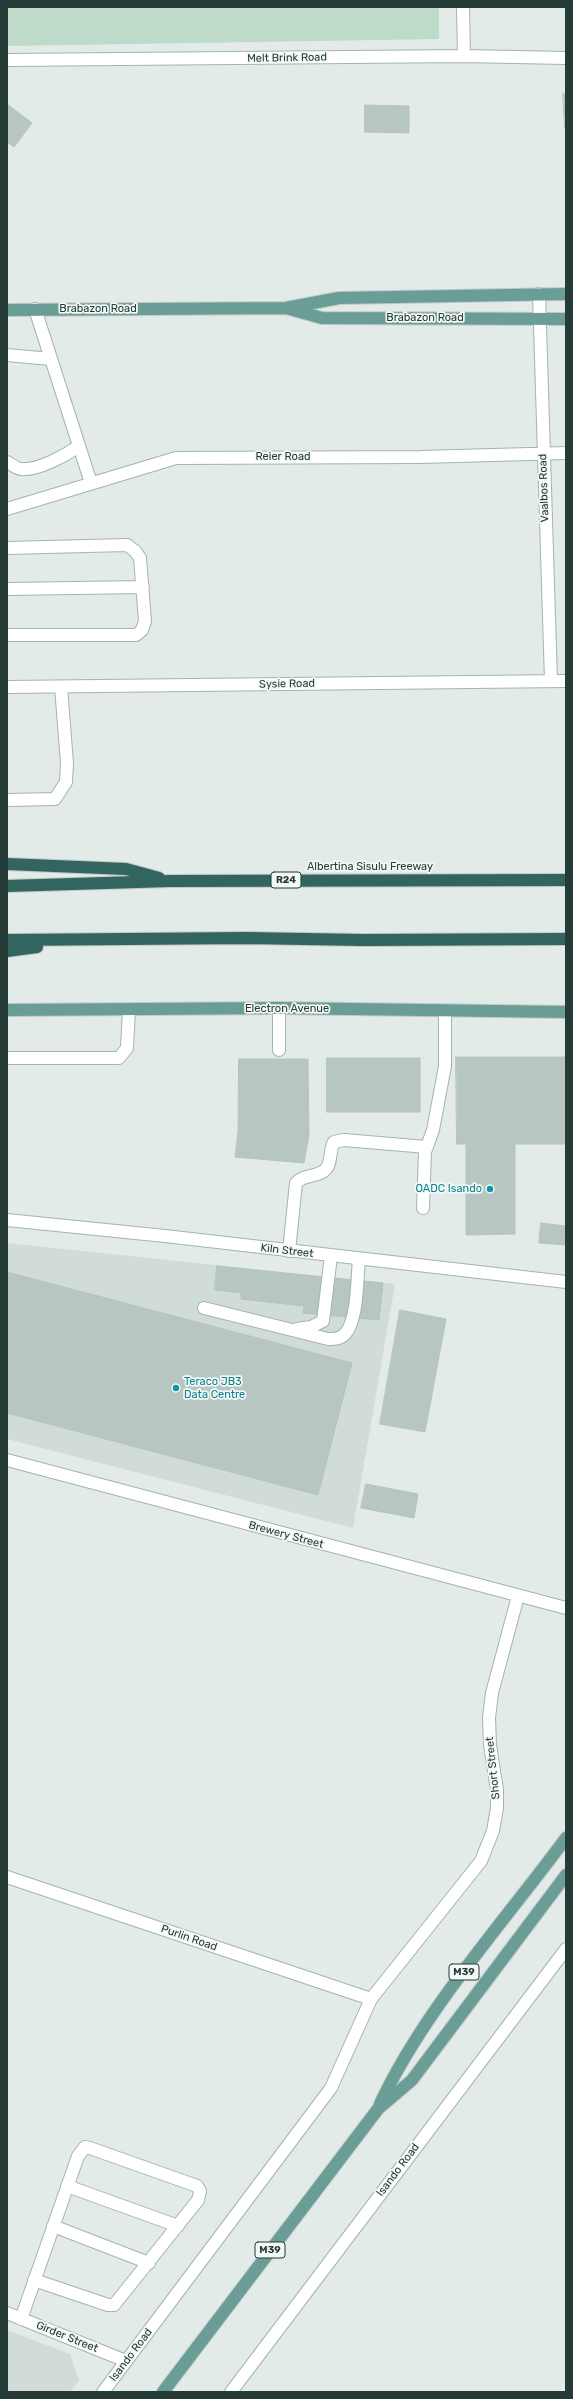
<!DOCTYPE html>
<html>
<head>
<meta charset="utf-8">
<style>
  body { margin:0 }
  #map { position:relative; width:573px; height:2399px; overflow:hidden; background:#e2ebe8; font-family:Rubik,sans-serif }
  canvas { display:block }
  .frame { position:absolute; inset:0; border:8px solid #243b37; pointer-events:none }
</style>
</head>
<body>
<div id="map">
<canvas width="573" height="2399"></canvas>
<div class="frame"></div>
</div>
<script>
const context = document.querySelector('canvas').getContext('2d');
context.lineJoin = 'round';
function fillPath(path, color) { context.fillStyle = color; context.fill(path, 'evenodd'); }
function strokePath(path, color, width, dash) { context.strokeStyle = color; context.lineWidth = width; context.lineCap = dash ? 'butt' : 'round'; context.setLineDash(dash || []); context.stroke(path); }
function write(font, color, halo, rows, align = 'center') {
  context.font = font + ' Rubik,sans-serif'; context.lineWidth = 3.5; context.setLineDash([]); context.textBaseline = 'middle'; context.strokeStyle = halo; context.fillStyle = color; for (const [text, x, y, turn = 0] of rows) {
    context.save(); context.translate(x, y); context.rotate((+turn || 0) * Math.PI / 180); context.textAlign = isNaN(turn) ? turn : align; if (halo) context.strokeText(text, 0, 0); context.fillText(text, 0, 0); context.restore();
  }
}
fillPath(new Path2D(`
  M 7,1243 L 395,1284 L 353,1528 L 7,1439 Z
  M 7,2330 L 70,2354 L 79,2380 L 70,2392 L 7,2392 Z`), '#d1dbd7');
fillPath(new Path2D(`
  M 7,7 L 439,7 L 439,39 L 7,46 Z`), '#bddbc8');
const building = new Path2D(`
  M 563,94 L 566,94 L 566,128 L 565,128 Z
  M 7,104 L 32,123 L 14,147 L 7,142 Z
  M 365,105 L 409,106 L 409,133 L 365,132 Z
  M 456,1057 L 566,1057 L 566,1144 L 515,1144 L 515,1234 L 466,1235 L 466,1144 L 457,1144 Z
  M 327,1058 L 420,1058 L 420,1112 L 327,1112 Z
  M 239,1059 L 308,1059 L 309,1135 L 304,1163 L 235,1157 L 238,1132 Z
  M 541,1223 L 566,1226 L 566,1245 L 539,1243 Z
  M 217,1266 L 383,1283 L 379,1320 L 303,1313 L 304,1306 L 241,1299 L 241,1293 L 215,1290 Z
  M 7,1272 L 352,1363 L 318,1495 L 7,1413 Z
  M 400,1310 L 446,1319 L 425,1432 L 380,1424 Z
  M 366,1484 L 418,1494 L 414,1518 L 361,1508 Z`);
fillPath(building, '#b8c6c1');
strokePath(building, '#b5c4c0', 1);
const minor = new Path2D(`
  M 463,7 L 464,56
  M 7,60 L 464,56 L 566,58
  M 539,294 L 551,681
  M 35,309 L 91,483
  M 7,355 L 51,359
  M 7,462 C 11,464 17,469 21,469 C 38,471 66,455 79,446
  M 7,509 L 176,458 L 420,457 L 566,453
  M 7,548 L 127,545 L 135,551 L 140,558 L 145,621 L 142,630 L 136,635 L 7,635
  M 7,589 L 143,587
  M 7,687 L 566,681
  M 7,800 L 55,799 L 66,782 L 67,763 L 61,687
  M 279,1008 L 279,1050
  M 7,1058 L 119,1058 L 127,1048 L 129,1010
  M 423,1208 L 425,1152 L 433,1130 L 445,1066 L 445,1011
  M 7,1220 L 165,1236 L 566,1282
  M 289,1251 L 296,1183 C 305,1173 318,1178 326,1169 C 332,1163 329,1150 334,1142 L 344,1140 L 427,1147
  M 204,1308 L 328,1339 C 335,1339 340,1339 345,1334 C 358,1320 357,1278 359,1259
  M 297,1329 L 311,1327 L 323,1321 L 331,1256
  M 7,1460 L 566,1608
  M 7,1877 L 371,1999
  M 67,2186 L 178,2226
  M 53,2226 L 149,2263
  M 7,2313 L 126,2361
  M 21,2319 L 78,2156 L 85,2147 L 90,2148 L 197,2186 L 200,2191 L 198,2200 L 114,2305 L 108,2305 L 34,2280
  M 103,2392 L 331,2088 L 371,1999 L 481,1861 L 493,1831 L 497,1808 L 497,1790 L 490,1745 L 489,1718 L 492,1693 L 518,1596
  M 231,2392 L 566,1949`);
const major = new Path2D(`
  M 286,308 L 322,318 L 566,319
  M 7,310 L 286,308 L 339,298 L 566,294
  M 7,1010 L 279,1008 L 566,1012
  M 380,2104 C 424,2010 504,1922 566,1838
  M 163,2392 L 378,2109 L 412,2080 L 566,1875`);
const highway = new Path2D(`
  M 7,864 L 126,869 L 159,878
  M 7,886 L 170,881 L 566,880
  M 7,940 L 246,938 L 363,940 L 566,939
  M 7,951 L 37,947`);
strokePath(minor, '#a5b3af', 14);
strokePath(major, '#c2c8c7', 14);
strokePath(highway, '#c2c8c7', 14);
strokePath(minor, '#fff', 12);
strokePath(major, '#6a9d96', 12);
strokePath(highway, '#326560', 12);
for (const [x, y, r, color] of [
  [490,1189,4,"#0f9aa8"],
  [176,1388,4,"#0f9aa8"]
]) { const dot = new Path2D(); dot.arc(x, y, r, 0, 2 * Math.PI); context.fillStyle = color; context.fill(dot); strokePath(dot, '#f3f8f6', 1.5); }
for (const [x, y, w] of [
  [286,880,30],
  [464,1972,30],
  [270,2250,30]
]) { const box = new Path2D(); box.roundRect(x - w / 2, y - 8, w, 16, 3); context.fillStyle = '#f3f8f6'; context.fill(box); strokePath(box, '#243b37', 1); }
write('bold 10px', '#243b37', null, [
  ["R24",286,880],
  ["M39",464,1972],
  ["M39",270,2250]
]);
write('11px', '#243b37', '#f3f8f6', [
  ["Melt Brink Road",287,58,-1],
  ["Brabazon Road",98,309],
  ["Brabazon Road",425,318],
  ["Reier Road",283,457],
  ["Vaalbos Road",544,488,-92],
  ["Sysie Road",287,684,-1],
  ["Albertina Sisulu Freeway",370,867],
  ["Electron Avenue",287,1009],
  ["Kiln Street",287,1251,7],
  ["Brewery Street",286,1535,15],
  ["Short Street",493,1768,-96],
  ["Purlin Road",189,1938,19],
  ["Isando Road",398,2170,-53],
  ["Girder Street",67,2337,22],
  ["Isando Road",131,2355,-53]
]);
write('11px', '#0d838f', '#f3f8f6', [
  ["OADC Isando",482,1189],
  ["Teraco JB3",184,1382,"left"],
  ["Data Centre",184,1395,"left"]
], 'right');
</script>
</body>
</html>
